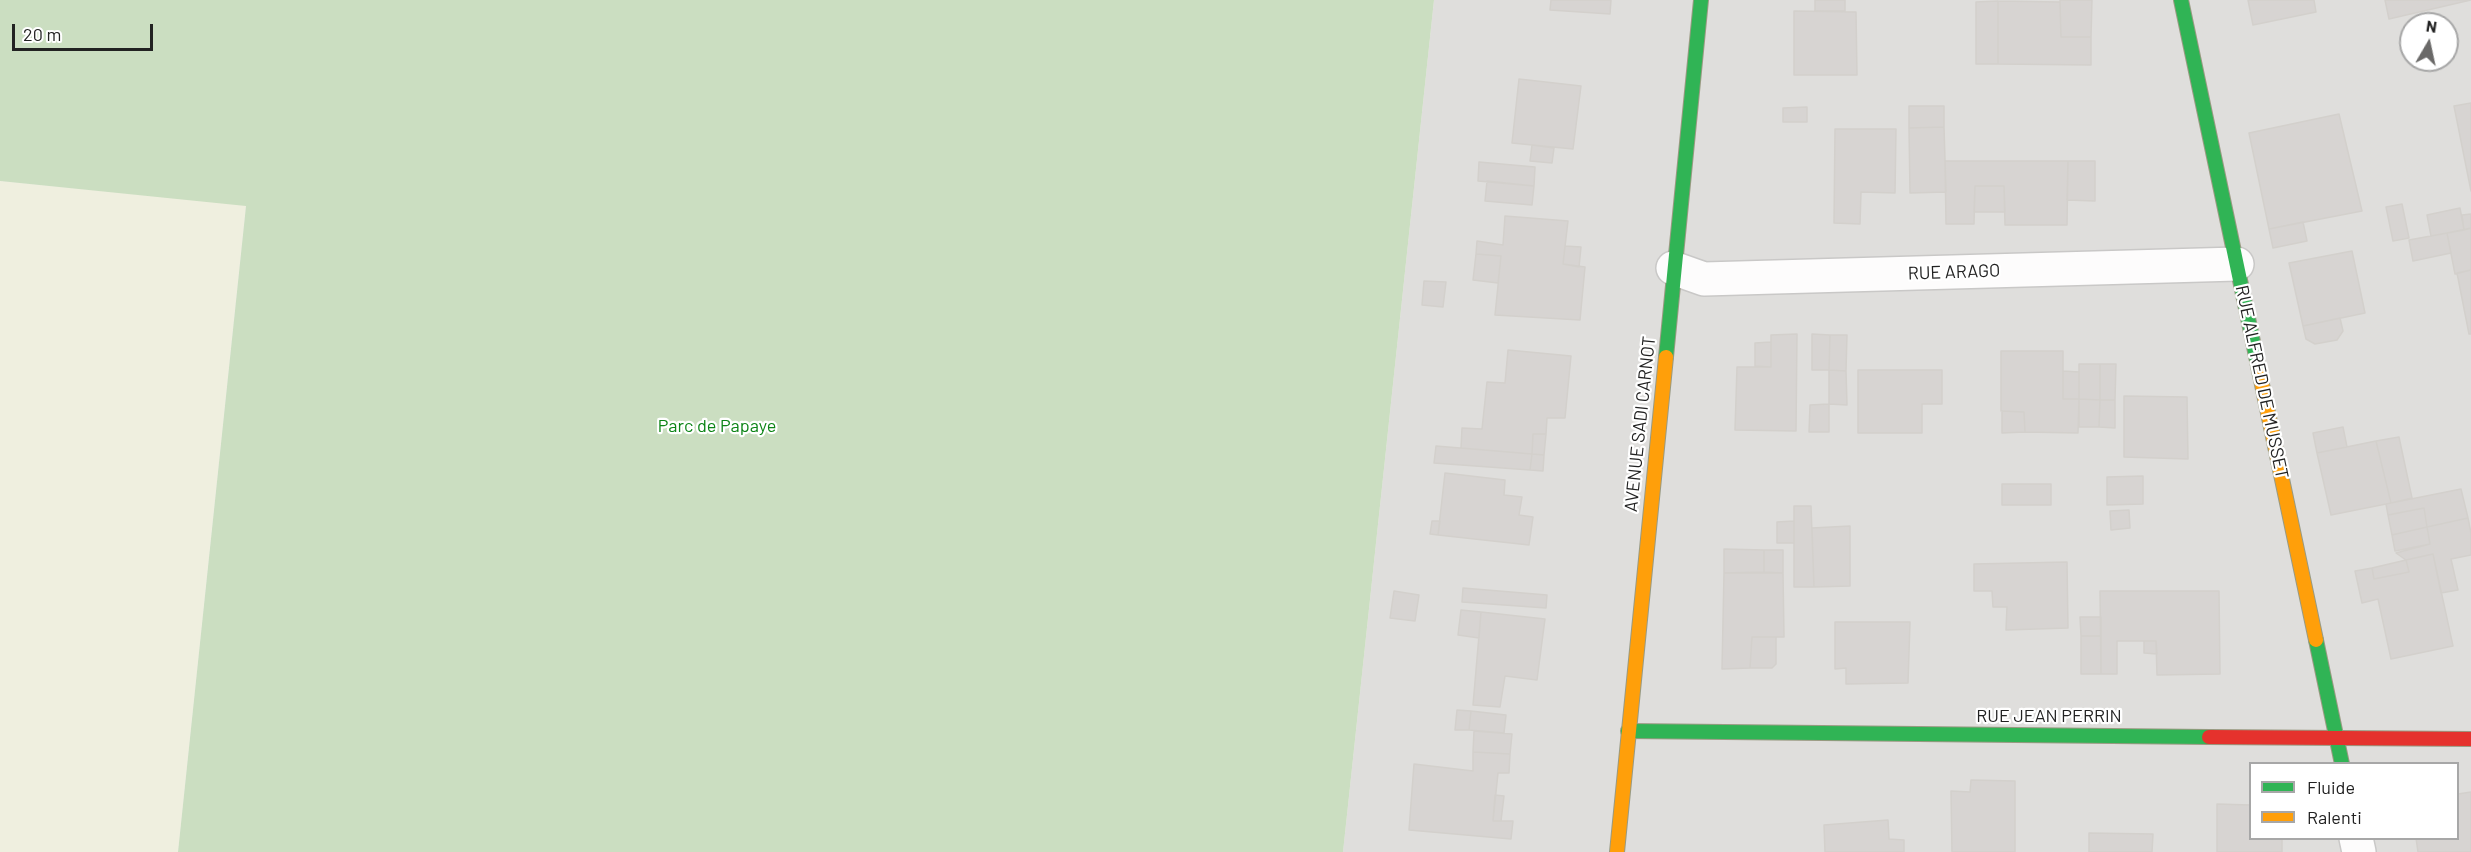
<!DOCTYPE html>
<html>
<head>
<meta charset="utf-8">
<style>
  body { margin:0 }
  #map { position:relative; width:2471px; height:852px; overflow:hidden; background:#f0eeeb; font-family:Barlow,sans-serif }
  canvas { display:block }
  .legend { position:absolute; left:2249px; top:762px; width:210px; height:78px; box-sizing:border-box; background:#fff; border:2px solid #a7a7a7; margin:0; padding:8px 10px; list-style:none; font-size:18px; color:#222 }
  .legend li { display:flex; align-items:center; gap:12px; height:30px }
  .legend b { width:30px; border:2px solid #a7a7a7 }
  .north { position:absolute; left:2399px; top:12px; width:60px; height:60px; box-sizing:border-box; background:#fff; border:2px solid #a7a7a7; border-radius:50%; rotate:9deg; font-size:16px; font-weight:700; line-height:24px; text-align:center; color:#222 }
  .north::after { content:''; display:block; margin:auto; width:21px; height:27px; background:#6a6968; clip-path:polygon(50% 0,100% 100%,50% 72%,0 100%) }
  .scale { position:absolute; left:12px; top:24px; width:141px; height:27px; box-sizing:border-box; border:3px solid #222; border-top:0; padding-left:8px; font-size:18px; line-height:21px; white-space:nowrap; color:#222; -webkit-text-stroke:4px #fff; paint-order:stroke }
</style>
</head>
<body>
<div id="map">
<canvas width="2471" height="852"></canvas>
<ul class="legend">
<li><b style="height:8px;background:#30b455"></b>Fluide</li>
<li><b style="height:8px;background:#ff9f0a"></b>Ralenti</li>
</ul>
<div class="north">N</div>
<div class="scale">20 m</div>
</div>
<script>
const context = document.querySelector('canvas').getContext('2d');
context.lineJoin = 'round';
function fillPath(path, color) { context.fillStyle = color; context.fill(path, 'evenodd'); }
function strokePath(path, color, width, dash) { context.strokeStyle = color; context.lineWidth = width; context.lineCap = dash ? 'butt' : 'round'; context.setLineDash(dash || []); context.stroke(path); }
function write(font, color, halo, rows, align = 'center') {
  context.font = font + ' Barlow,sans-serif'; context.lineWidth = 4.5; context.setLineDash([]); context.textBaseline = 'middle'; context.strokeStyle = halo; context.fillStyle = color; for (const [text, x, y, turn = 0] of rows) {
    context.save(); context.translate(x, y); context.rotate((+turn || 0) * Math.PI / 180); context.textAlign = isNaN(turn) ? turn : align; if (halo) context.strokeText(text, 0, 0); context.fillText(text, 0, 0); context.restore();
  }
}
fillPath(new Path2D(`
  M 1434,0 L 2471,0 L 2471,852 L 1343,852 ZM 2411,24 L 2447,24 L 2447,60 L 2411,60 ZM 2250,764 L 2458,764 L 2458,838 L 2250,838 Z`), '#dfdedc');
fillPath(new Path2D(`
  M 0,181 L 246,205 L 178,852 L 0,852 Z`), '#efefdf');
fillPath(new Path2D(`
  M 0,0 L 1434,0 L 1343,852 L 178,852 L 246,206 L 0,181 Z`), '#cbdec1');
const building = new Path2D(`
  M 1551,0 L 1611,0 L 1610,14 L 1550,10 Z
  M 1815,0 L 1845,0 L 1845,11 L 1815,11 Z
  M 2060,0 L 2092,0 L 2091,37 L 2061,37 Z
  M 2248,0 L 2314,0 L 2316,12 L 2253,25 Z
  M 2385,0 L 2471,0 L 2389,19 Z
  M 1998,1 L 1998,64 L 1976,64 L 1976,2 Z
  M 1998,1 L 2060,2 L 2061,37 L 2091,37 L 2091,65 L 1998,64 Z
  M 1794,11 L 1856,12 L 1857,75 L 1794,75 Z
  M 1519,79 L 1581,86 L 1573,149 L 1512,143 Z
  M 2471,103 L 2471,191 L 2454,106 Z
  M 1909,106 L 1944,106 L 1944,127 L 1909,128 Z
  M 1807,107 L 1807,122 L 1783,122 L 1783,108 Z
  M 2339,114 L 2362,211 L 2269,229 L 2249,133 Z
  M 1944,127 L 1946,192 L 1910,193 L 1909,128 Z
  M 1835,129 L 1896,129 L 1895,193 L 1861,192 L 1860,224 L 1834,223 Z
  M 1532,145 L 1554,148 L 1552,163 L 1530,161 Z
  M 1945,161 L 2068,161 L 2067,225 L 2005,225 L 2004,186 L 1975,186 L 1974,224 L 1946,224 Z
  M 2068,161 L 2095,161 L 2095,201 L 2067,200 Z
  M 1479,162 L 1535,167 L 1534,186 L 1478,181 Z
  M 1487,181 L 1534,186 L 1532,205 L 1485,201 Z
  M 1975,186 L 2004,186 L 2005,212 L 1974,212 Z
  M 2402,204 L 2409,238 L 2393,241 L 2386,207 Z
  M 2460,208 L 2464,230 L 2431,236 L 2427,215 Z
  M 2471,214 L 2471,228 L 2464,230 L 2462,215 Z
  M 1505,216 L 1568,221 L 1563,264 L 1585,267 L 1580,320 L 1495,315 L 1501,256 L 1476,254 L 1477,241 L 1503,245 Z
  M 2303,222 L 2307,241 L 2273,248 L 2269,229 Z
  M 2471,228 L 2471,270 L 2455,274 L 2447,233 Z
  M 2447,233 L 2451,253 L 2413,261 L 2409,240 Z
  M 1565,246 L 1581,247 L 1579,267 L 1563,264 Z
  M 2352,251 L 2365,313 L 2303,326 L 2289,263 Z
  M 1476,254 L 1501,256 L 1498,283 L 1473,280 Z
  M 2471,270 L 2471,334 L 2469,334 L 2457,273 Z
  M 1424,281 L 1446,282 L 1443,307 L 1422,305 Z
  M 2340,318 L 2343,331 L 2337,340 L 2315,344 L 2306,339 L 2303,326 Z
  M 1797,334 L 1796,431 L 1735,430 L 1737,367 L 1771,367 L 1771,335 Z
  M 1812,334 L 1830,335 L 1829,370 L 1812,370 Z
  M 1830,335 L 1847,335 L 1846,371 L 1829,370 Z
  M 1771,342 L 1771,367 L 1755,366 L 1755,343 Z
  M 1508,350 L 1571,356 L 1565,418 L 1547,418 L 1546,434 L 1533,434 L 1532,454 L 1461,448 L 1462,428 L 1482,429 L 1487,382 L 1505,383 Z
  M 2001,351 L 2063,351 L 2063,399 L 2079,399 L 2078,433 L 2025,432 L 2024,412 L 2001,411 Z
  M 2079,364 L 2100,364 L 2100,400 L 2079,399 Z
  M 2100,364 L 2116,364 L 2115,400 L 2100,400 Z
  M 1829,370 L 1846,371 L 1847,405 L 1829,404 Z
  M 1858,370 L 1942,370 L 1942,404 L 1922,404 L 1922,433 L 1858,433 Z
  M 2063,371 L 2079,372 L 2079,399 L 2063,399 Z
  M 2124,396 L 2187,397 L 2188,459 L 2124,457 Z
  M 2079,399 L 2100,400 L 2099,427 L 2079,427 Z
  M 2100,400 L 2115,400 L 2115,428 L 2099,427 Z
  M 1829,404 L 1829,432 L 1809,432 L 1810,405 Z
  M 2002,411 L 2024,412 L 2025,432 L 2002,433 Z
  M 2343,427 L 2347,447 L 2317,453 L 2313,433 Z
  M 1533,434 L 1546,434 L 1544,455 L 1532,454 Z
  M 2399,437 L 2412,498 L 2391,503 L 2376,441 Z
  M 2376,441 L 2391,503 L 2331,515 L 2317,453 Z
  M 1436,446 L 1532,454 L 1530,470 L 1434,463 Z
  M 1532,454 L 1544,455 L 1543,471 L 1530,470 Z
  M 1445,473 L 1505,480 L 1504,495 L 1522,497 L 1519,515 L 1533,517 L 1529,545 L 1438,535 Z
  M 2143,476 L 2143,504 L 2107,505 L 2107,477 Z
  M 2002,484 L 2051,484 L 2051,505 L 2002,505 Z
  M 2461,489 L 2468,518 L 2427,527 L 2424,508 L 2388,515 L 2386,504 Z
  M 1794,506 L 1811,506 L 1814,587 L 1794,587 Z
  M 2424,508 L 2427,527 L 2392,535 L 2388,515 Z
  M 2129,510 L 2130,528 L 2111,530 L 2110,511 Z
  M 2468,518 L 2471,533 L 2471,555 L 2451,559 L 2458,590 L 2441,593 L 2433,554 L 2406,560 L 2396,553 L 2430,544 L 2427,527 Z
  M 1432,521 L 1440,521 L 1438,535 L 1430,534 Z
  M 1794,521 L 1794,543 L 1777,543 L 1777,522 Z
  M 1850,526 L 1850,586 L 1814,587 L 1812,528 Z
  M 2427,527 L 2430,544 L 2395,551 L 2392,535 Z
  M 1724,549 L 1764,550 L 1764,572 L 1724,573 Z
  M 1764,550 L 1783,550 L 1783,573 L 1764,572 Z
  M 2433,554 L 2453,646 L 2391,659 L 2378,599 L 2362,603 L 2355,571 L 2372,568 L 2374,579 L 2409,572 L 2406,560 Z
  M 2406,560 L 2409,572 L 2374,579 L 2372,568 Z
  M 2067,562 L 2068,628 L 2006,630 L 2007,607 L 1993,607 L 1992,591 L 1974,591 L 1974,564 Z
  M 1724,573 L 1783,573 L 1784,637 L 1752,637 L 1750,668 L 1722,669 Z
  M 1463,588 L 1547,595 L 1546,608 L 1462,602 Z
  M 1394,591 L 1419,595 L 1415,621 L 1390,618 Z
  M 2100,591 L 2219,591 L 2220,674 L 2157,675 L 2156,641 L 2117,641 L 2117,674 L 2101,674 Z
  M 1461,610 L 1481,612 L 1479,638 L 1458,635 Z
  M 1481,612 L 1545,619 L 1537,680 L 1505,676 L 1500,707 L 1473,705 Z
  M 2080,617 L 2101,617 L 2101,636 L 2081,636 Z
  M 1835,622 L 1910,622 L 1908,683 L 1846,684 L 1846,668 L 1835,669 Z
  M 2081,636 L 2101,636 L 2101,674 L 2081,674 Z
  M 1752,637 L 1776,637 L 1776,664 L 1772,668 L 1750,668 Z
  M 2144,641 L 2156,641 L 2157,654 L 2144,653 Z
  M 1457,710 L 1471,711 L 1469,730 L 1455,730 Z
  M 1471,711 L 1506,715 L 1504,733 L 1469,730 Z
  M 1474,731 L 1512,734 L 1510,754 L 1473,752 Z
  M 1473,752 L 1510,754 L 1509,773 L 1498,773 L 1493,821 L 1513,821 L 1511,839 L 1409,830 L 1414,764 L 1473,771 Z
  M 1971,780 L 2015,781 L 2015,852 L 1952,852 L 1951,791 L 1970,792 Z
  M 2471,792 L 2471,852 L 2418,852 L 2416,838 L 2458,838 L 2458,794 Z
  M 1495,795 L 1504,796 L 1501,821 L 1493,821 Z
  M 2217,804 L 2250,805 L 2250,838 L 2282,838 L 2282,852 L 2217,852 Z
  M 1888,820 L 1889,839 L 1904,840 L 1904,852 L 1825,852 L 1824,825 Z
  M 2089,833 L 2153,834 L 2152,852 L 2089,852 Z`);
fillPath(building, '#d7d4d2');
strokePath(building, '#d3d0cc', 1.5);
const street = new Path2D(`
  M 1673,268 L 1704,279 L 2237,264
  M 2356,838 L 2359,852`);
const fast = new Path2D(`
  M 2181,0 L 2260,375
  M 1666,357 L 1701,0
  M 2316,640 L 2342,764
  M 1628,731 L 2209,737`);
const slow = new Path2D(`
  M 2260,375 L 2316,640
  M 1617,852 L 1666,357`);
const jam = new Path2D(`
  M 2209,737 L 2471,739`);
strokePath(street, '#c9c8c7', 36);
strokePath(fast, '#999a82', 16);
strokePath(slow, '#999a82', 16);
strokePath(jam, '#999a82', 16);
strokePath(street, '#fdfcfc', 33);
strokePath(fast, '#30b455', 14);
strokePath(slow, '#ff9f0a', 14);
strokePath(jam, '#e5322d', 14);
write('18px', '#222', '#fff', [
  ["RUE ARAGO",1954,272,-2],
  ["RUE ALFRED DE MUSSET",2262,382,78],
  ["AVENUE SADI CARNOT",1640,424,-84],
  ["RUE JEAN PERRIN",2049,716]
]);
write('18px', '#0c8416', '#fff', [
  ["Parc de Papaye",717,426]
]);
</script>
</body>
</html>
